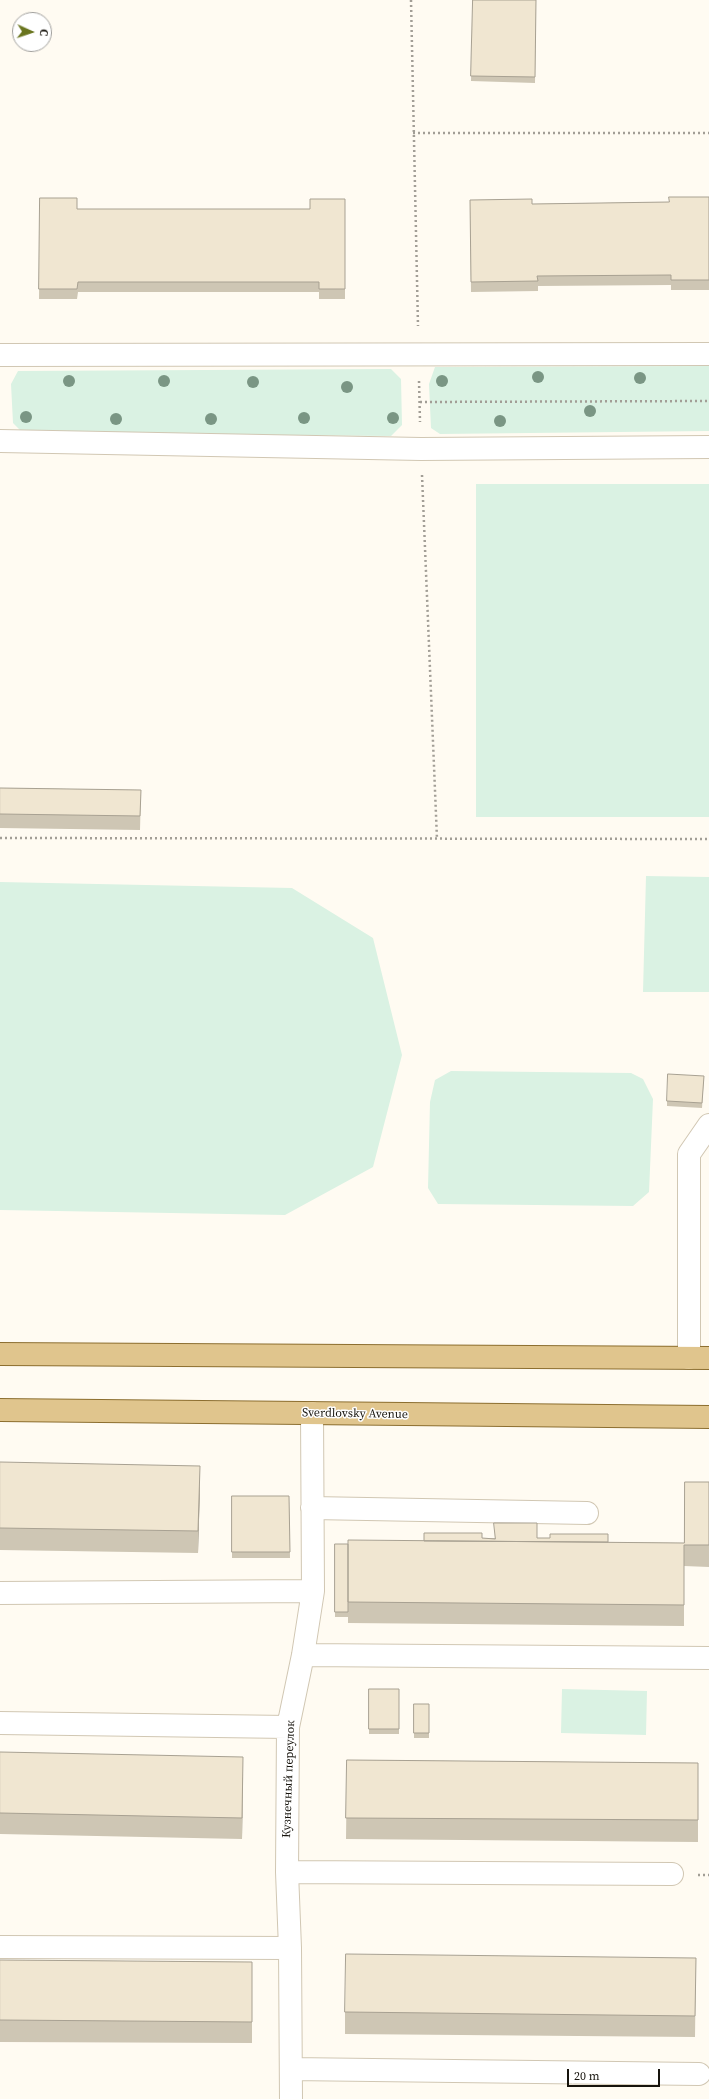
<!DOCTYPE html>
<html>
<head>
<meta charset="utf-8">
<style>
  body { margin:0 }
  #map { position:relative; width:709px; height:2099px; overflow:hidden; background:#fffbf2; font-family:"Source Serif 4",serif }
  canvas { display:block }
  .north { position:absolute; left:12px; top:12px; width:40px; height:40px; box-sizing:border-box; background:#fff; border:1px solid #a2a19e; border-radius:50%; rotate:93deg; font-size:11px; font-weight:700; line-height:16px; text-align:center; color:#17140d }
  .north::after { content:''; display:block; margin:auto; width:14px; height:18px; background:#6a751f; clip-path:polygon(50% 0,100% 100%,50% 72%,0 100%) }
  .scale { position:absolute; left:567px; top:2069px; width:93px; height:18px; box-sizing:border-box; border:2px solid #17140d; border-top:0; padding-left:5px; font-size:12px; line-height:14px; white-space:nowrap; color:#17140d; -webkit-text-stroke:3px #fff; paint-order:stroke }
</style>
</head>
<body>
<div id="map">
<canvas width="709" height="2099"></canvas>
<div class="north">С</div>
<div class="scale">20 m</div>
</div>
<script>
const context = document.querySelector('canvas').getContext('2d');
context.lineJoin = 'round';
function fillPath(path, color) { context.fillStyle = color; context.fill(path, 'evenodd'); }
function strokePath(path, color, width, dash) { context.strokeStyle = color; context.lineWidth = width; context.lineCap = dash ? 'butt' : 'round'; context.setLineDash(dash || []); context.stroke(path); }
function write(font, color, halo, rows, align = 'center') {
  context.font = font + ' "Source Serif 4",serif'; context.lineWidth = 3; context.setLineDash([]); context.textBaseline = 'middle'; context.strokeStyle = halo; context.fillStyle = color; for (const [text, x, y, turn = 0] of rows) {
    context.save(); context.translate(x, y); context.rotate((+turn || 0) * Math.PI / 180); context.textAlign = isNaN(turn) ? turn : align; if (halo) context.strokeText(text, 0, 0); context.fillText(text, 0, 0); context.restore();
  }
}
fillPath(new Path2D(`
  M 709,366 L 709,431 L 440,434 L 431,428 L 429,384 L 435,367 Z
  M 391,369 L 401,379 L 402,425 L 391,436 L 23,433 L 13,423 L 11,384 L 18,371 Z
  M 476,484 L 709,484 L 709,817 L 476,817 Z
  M 646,876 L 709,877 L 709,992 L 643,992 Z
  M 0,882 L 292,888 L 373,938 L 402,1055 L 373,1167 L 285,1215 L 0,1210 Z
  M 451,1071 L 631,1073 L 643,1079 L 653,1099 L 649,1192 L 633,1206 L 438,1204 L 428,1188 L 430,1102 L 435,1080 Z
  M 562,1689 L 647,1691 L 646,1735 L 561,1733 Z`), '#daf2e3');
const minor = new Path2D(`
  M 0,355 L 709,354
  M 0,441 L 421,449 L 709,447
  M 689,1358 L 689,1154 L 709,1125
  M 312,1508 L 587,1513
  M 0,1593 L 313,1591
  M 303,1655 L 709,1658
  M 0,1723 L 288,1727
  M 287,1872 L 672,1874
  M 0,1947 L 290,1948
  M 291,2069 L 699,2074
  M 291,2099 L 290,1948 L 287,1872 L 288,1727 L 303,1655 L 313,1591 L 312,1413`);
const major = new Path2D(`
  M 0,1354 L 709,1358
  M 0,1410 L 709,1417`);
strokePath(minor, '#d1c7b3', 24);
strokePath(major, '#8c6e2f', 24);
strokePath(new Path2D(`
  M 411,0 L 418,326
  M 413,133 L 709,133
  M 419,381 L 420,422
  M 420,402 L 709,401
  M 422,475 L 437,839
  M 0,838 L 709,839
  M 698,1875 L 709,1875`), '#a29e96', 2.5, [2, 3]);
strokePath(minor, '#fff', 22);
strokePath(major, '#e0c58d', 22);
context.fillStyle = '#7a9684';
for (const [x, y] of [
  [538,377],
  [640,378],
  [69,381],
  [164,381],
  [442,381],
  [253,382],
  [347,387],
  [590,411],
  [26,417],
  [304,418],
  [393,418],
  [116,419],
  [211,419],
  [500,421]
]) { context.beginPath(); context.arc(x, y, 6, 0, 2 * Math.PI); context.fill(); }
fillPath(new Path2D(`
  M 473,0 L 536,0 L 535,83 L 471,81 Z
  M 709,197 L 709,290 L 671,290 L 671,285 L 538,286 L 538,291 L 471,292 L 470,200 L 532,204 L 669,202 Z
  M 40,198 L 77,209 L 310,209 L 345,199 L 345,299 L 319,299 L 319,292 L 78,292 L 77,299 L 39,299 Z
  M 0,788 L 141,790 L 140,830 L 0,828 Z
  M 704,1076 L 702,1108 L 667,1106 L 667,1101 Z
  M 0,1462 L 200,1487 L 198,1553 L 0,1550 Z
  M 709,1482 L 709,1567 L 684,1566 L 684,1626 L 348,1623 L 348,1604 L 348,1617 L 335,1617 L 335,1544 L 348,1544 L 482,1538 L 537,1538 L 608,1542 L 684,1543 Z
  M 232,1496 L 289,1496 L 290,1558 L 232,1558 Z
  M 369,1689 L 399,1689 L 399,1734 L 369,1734 Z
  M 414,1704 L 429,1704 L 429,1738 L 414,1738 Z
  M 0,1752 L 243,1778 L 242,1839 L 0,1834 Z
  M 347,1760 L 698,1763 L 698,1842 L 346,1839 Z
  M 696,1958 L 695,2037 L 345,2034 L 345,2012 Z
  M 0,1960 L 252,1962 L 252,2043 L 0,2042 Z`), '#cec6b4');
fillPath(new Path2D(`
  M 200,1466 L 200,1487 L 198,1553 L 198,1531 Z
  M 243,1757 L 243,1778 L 242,1839 L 242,1818 Z`), '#a8a192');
const building = new Path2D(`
  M 473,0 L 536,0 L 535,77 L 471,76 Z
  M 669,197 L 709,197 L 709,280 L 671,280 L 671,275 L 537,276 L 538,281 L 471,282 L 470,200 L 532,199 L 532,204 L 669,202 Z
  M 40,198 L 77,198 L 77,209 L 310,209 L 310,199 L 345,199 L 345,289 L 319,289 L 319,282 L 78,282 L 77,289 L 39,289 Z
  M 0,788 L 141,790 L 140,816 L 0,814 Z
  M 668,1074 L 704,1076 L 702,1103 L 667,1101 Z
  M 0,1462 L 200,1466 L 198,1531 L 0,1528 Z
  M 685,1482 L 709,1482 L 709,1545 L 684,1545 L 684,1605 L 348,1602 L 348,1540 L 684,1543 Z
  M 232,1496 L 289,1496 L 290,1552 L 232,1552 Z
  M 494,1523 L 537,1523 L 537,1538 L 550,1538 L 550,1534 L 608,1534 L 608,1542 L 424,1541 L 424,1533 L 482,1533 L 482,1538 L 495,1539 Z
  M 335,1544 L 348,1544 L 348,1612 L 335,1612 Z
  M 369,1689 L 399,1689 L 399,1729 L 369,1729 Z
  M 414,1704 L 429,1704 L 429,1733 L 414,1733 Z
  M 0,1752 L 243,1757 L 242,1818 L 0,1813 Z
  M 347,1760 L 698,1763 L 698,1820 L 346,1818 Z
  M 346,1954 L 696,1958 L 695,2016 L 345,2012 Z
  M 0,1960 L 252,1962 L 252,2022 L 0,2020 Z`);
fillPath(building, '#f0e6d1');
strokePath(building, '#a8a192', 1);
write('12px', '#17140d', '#fff', [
  ["Sverdlovsky Avenue",355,1414,1],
  ["Кузнечный переулок",289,1779,-88]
]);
</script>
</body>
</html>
